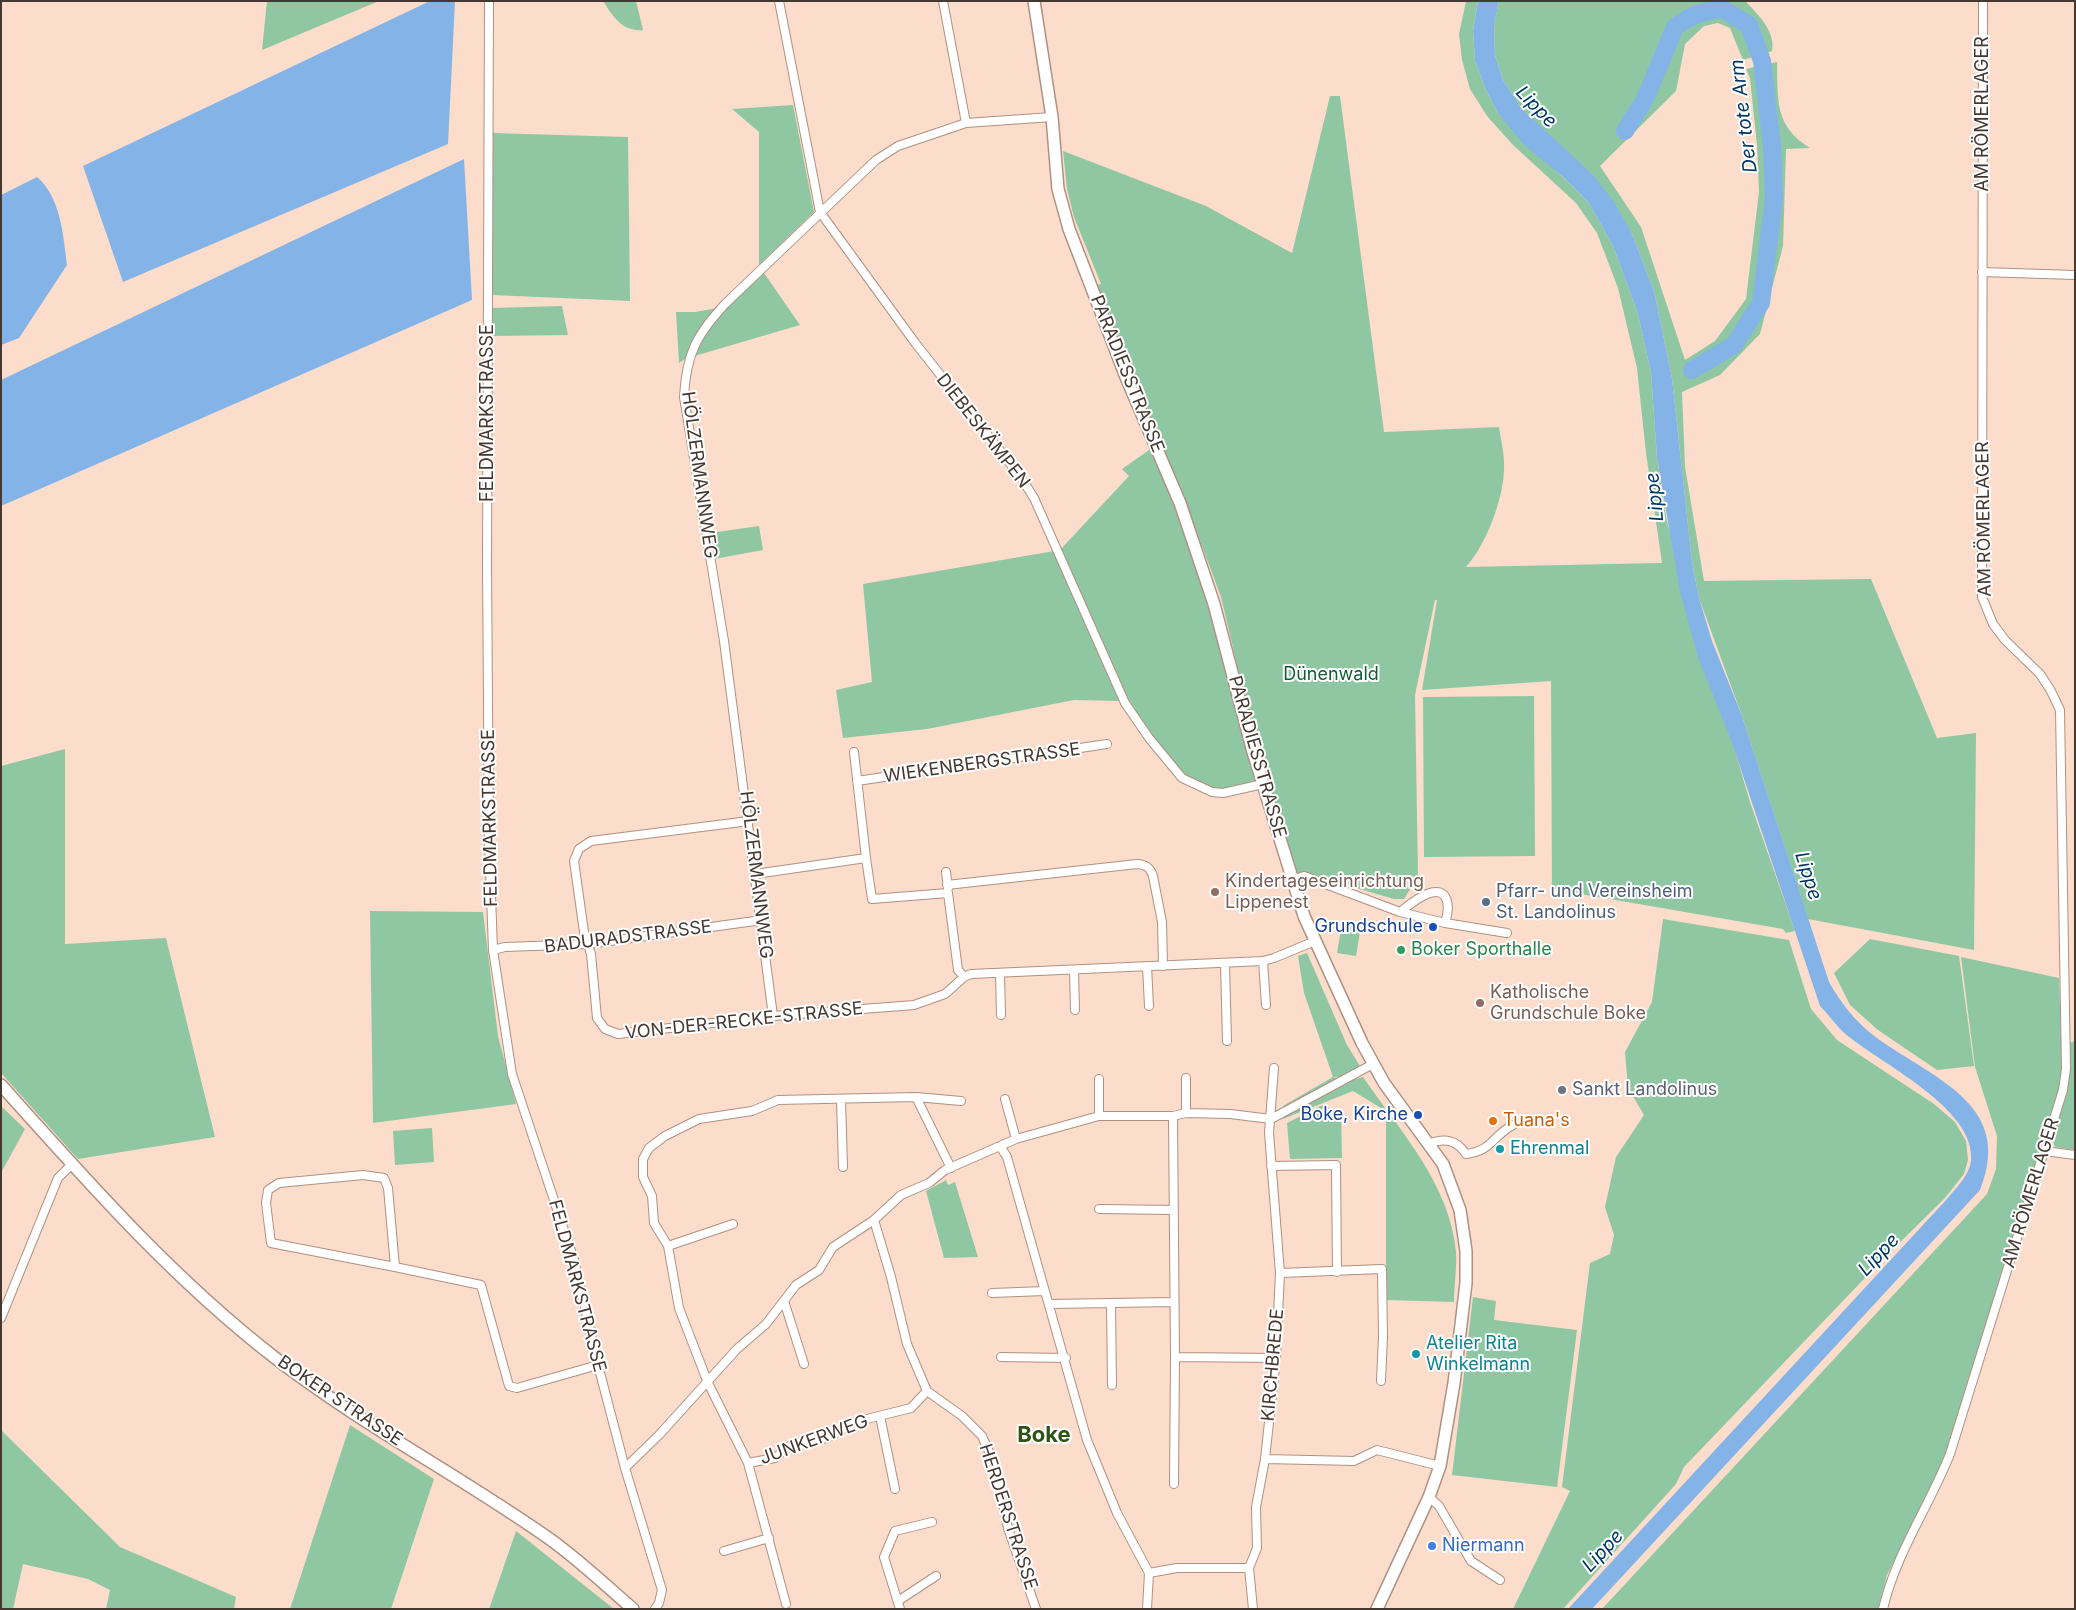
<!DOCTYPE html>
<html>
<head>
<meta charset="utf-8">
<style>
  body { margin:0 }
  #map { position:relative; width:2076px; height:1610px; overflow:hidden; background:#fcdccb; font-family:Inter,sans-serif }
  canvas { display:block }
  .frame { position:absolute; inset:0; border:2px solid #453831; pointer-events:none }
</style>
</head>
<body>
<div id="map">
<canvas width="2076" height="1610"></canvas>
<div class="frame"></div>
</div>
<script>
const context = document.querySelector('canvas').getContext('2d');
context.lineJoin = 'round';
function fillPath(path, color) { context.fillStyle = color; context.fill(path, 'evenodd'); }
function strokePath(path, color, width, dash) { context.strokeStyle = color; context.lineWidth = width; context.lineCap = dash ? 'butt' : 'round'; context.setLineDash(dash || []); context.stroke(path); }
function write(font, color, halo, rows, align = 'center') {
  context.font = font + ' Inter,sans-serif'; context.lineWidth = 4; context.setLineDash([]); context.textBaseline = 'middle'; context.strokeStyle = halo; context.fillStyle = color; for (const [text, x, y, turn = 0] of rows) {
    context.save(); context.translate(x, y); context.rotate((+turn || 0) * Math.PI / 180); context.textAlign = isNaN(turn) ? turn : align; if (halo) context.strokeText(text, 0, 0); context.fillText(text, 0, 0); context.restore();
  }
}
fillPath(new Path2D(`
  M 267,1 L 379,1 L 262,50 Z
  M 603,1 L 636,1 L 643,30 C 623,32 613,17 603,1 Z
  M 1466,1 L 1478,1 L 1473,31 L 1475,61 L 1486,90 L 1498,113 L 1589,203 L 1613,246 L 1637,311 L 1651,372 L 1657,458 L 1667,522 L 1750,802 L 1795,931 L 1786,933 L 1783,929 L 1552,889 L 1551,681 L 1422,690 L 1437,600 L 1435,600 L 1415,695 L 1418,876 L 1404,899 L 1394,899 L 1302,872 L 1295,874 L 1240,677 L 1221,597 L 1188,508 L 1097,285 L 1101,284 L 1074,217 L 1067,189 L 1063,151 L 1206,206 L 1292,253 L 1330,96 L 1340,96 L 1384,432 L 1499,427 C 1501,441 1505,456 1504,470 C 1503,500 1486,545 1466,567 L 1662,563 L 1646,453 L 1637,368 L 1618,288 L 1597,233 L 1576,203 L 1513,145 L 1487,116 L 1470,89 L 1462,60 L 1459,34 Z
  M 1499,1 L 1745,1 C 1758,14 1776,32 1772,51 L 1743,60 L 1730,28 L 1718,23 L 1704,26 L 1685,44 L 1676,91 L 1600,166 L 1641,227 L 1685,360 L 1715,341 L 1746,299 L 1759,192 L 1757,145 L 1750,78 L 1746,69 L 1777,62 C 1778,99 1774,126 1810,148 L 1786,149 L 1783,246 L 1760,334 L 1720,375 L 1682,392 L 1685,467 L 1704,581 L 1871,579 L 1937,738 L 1976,733 L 1974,950 L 1808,919 L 1742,716 L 1699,598 L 1692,562 L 1672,378 L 1654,291 L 1632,234 L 1545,132 L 1522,109 L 1503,80 L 1495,55 L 1494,24 Z
  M 793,105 L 814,212 L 759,265 L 759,132 L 732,109 Z
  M 492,133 L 628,137 L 630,301 L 493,295 Z
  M 764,273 L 800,325 L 691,357 L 705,330 L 728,305 Z
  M 562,306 L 568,335 L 492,336 L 491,308 Z
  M 718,308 L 702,325 L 685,359 L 679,363 L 676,312 L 695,312 Z
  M 1152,448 L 1175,502 L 1210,604 L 1257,782 C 1244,785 1224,791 1211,788 C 1175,780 1145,726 1128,698 L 1120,701 L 1074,700 L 927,729 L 843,738 L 836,690 L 872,682 L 863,584 L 1060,550 L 1129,476 L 1122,469 Z
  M 759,526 L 763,550 L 714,559 L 710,533 Z
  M 1534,696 L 1535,856 L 1424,857 L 1423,697 Z
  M 65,749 L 65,944 L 166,938 L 215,1137 L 78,1159 L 1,1073 L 1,766 Z
  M 370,911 L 483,912 L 498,1036 L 516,1104 L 373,1123 Z
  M 1663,919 L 1789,940 L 1811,1009 L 1837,1040 L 1934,1104 L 1955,1122 L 1966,1141 L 1968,1160 L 1964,1174 L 1945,1198 L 1886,1256 L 1684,1467 L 1676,1484 L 1563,1609 L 1513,1609 L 1570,1491 L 1562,1487 L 1590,1263 L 1610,1254 L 1614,1235 L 1605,1207 L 1616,1157 L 1644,1115 L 1628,1088 L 1625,1052 L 1652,1002 Z
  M 1342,923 L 1361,926 L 1356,956 L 1337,953 Z
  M 1870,939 L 1959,956 L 1974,1066 L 1937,1070 L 1878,1030 L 1850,1005 L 1834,973 Z
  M 1307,953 L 1347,1045 L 1360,1066 L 1343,1077 L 1333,1077 L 1348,1081 L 1363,1077 C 1400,1131 1450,1184 1456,1252 C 1457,1268 1454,1286 1454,1302 L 1386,1300 L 1386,1111 L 1353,1091 L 1283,1119 L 1283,1106 L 1333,1077 L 1304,993 L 1298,956 Z
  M 1961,957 L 2059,978 L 2062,1070 L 2059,1091 L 1942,1466 L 1887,1575 L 1878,1609 L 1602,1609 L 1987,1194 L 1996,1169 L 1997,1136 L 1975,1067 Z
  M 2075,1041 L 2075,1150 L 2055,1147 L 2052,1139 L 2069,1077 L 2069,1043 Z
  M 1323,1105 L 1341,1114 L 1342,1158 L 1290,1159 L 1287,1123 Z
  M 1,1106 L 25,1129 L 1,1173 Z
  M 432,1128 L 434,1162 L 395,1165 L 393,1131 Z
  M 946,1180 L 948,1185 L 955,1182 L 978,1257 L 944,1258 L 926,1191 Z
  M 1473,1297 L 1496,1301 L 1494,1320 L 1577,1330 L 1557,1487 L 1452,1475 Z
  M 350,1425 L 434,1479 L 391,1609 L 290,1609 Z
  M 1,1430 L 120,1547 L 236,1597 L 234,1609 L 106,1609 L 110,1590 L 88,1579 L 23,1564 L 13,1609 L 1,1609 Z
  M 516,1531 L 614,1609 L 489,1609 Z`), '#8fc7a2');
fillPath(new Path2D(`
  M 430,1 L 455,1 L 448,144 L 123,282 L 83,166 Z
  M 1478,1 L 1499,1 L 1494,25 L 1495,55 L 1503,80 L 1522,109 L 1593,175 L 1614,202 L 1632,234 L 1654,291 L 1672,378 L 1692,562 L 1699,598 L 1712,641 L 1742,716 L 1829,982 C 1841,1003 1854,1020 1873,1035 C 1928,1077 2016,1102 1980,1190 L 1592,1609 L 1568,1609 L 1947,1199 C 1956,1188 1969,1176 1971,1161 C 1977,1108 1877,1062 1843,1032 C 1835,1024 1828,1014 1820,1006 L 1731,740 L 1699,660 L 1680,592 L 1657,458 L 1651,372 L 1637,311 L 1613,246 L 1589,203 L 1561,175 L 1524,145 L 1498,113 L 1486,90 L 1475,61 L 1473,31 Z
  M 464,159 L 472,300 L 1,506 L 1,380 Z
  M 37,177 C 61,198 63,234 67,265 L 19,338 L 1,345 L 1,195 Z`), '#84b4e7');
strokePath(new Path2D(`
  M 1625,131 L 1645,99 L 1675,27 L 1694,15 L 1721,8 L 1749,25 L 1762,61 L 1772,146 L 1774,198 L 1761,303 L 1734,345 L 1692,370`), '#84b4e7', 18);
const minor = new Path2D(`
  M 489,1 L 487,565 L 489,841 L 493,950 L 512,1074 L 574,1260 L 598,1365 L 625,1468 L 662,1590 L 659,1603 L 655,1609
  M 779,1 L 820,212 L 916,344 L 1020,476 L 1034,498 L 1125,703 L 1149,738 L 1182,778 L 1212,792 L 1223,793 L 1263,784
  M 943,1 L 966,123
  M 1982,272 L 2075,275
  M 854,752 L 866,858
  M 857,781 L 1107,744
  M 749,821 L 591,841 L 579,849 L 574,861 L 584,932 L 591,954 L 597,1018 L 605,1029 L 618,1034 L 773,1016 L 914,1005 L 945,994 L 964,977 L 971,974 L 1263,961 L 1274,958 L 1315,941
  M 946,872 L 948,888
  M 755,874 L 866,858 L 872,899 L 948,893 L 958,970 L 964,977
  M 1292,880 L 1304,876 L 1400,912 L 1445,923 L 1507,933
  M 947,885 L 1137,864 C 1146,865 1150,867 1153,876 L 1162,922 L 1163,966
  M 1400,912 C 1408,906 1417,898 1427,894 C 1450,885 1450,908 1445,923
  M 493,950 L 505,947 L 588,944 L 762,920
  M 1263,961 L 1266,1005
  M 1225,963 L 1227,1041
  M 1147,966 L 1149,1006
  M 1074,970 L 1075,1010
  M 1000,973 L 1001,1015
  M 773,1016 L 724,641 L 684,397 C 686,354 697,334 726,303 L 876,160 L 898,146 L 966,123 L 1052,117
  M 1186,1078 L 1186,1113
  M 1099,1079 L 1099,1116
  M 916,1097 L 961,1101
  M 1005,1099 L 1016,1139
  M 841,1100 L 843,1167
  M 1173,1116 L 1175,1357 L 1276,1358
  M 1428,1144 C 1444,1138 1456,1139 1466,1154 C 1492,1151 1492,1136 1513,1125
  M 1000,1146 L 1007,1157 L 1087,1440 L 1117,1513 L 1149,1573 L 1177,1568 L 1249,1568
  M 2044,1151 L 2075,1155
  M 1271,1166 L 1336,1165 L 1337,1272
  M 1099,1209 L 1174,1210
  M 874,1220 L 891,1277 L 907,1344 L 927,1391 L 962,1416 L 982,1436 L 994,1463 L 1008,1528 L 1036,1609
  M 668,1246 L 733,1224
  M 395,1267 L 271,1243 L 266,1203 L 268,1190 L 279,1183 L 363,1175 L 384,1178 L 388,1188 L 395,1267 L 481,1285 L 509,1386 L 517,1388 L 598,1365
  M 1280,1273 L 1382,1269 L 1383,1337 L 1381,1381
  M 992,1293 L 1045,1291
  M 784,1301 L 804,1364
  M 1111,1303 L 1112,1385
  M 1049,1304 L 1174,1302
  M 1,1318 L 58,1178 L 72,1164
  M 1001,1357 L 1066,1358
  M 880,1416 L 895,1489
  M 1265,1459 L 1354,1461 L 1377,1450 L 1440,1466
  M 748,1463 L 775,1458 L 792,1444 L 827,1438 L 855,1422 L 911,1408 L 927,1391
  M 625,1468 L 659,1435 L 737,1349 L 766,1324 L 796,1285 L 819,1270 L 833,1247 L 874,1220 L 901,1195 L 929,1183 L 945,1170 L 1016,1139 L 1099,1116 L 1173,1116 L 1186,1113 L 1230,1114 L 1271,1119 L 1373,1064
  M 1174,1484 L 1175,1357
  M 1429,1497 L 1439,1506 L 1471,1561 L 1500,1580
  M 724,1551 L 769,1538
  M 898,1601 L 936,1576
  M 786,1604 L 748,1463 L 708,1383 L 679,1308 L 668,1246 L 654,1223 L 652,1196 L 643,1177 L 643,1159 L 649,1148 L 665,1136 L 699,1119 L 752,1111 L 778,1100 L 916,1097 L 951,1168
  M 900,1609 L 884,1557 L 895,1531 L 932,1522
  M 1147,1609 L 1149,1573
  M 1253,1609 L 1249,1568 L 1257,1548 L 1256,1507 L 1265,1459 L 1276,1358 L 1280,1273 L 1269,1133 L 1274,1068
  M 1883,1609 C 1896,1553 1929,1507 1950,1454 L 2063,1090 L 2066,1069 L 2060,710 L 2051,691 L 2040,674 L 2005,640 L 1993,624 L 1982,597 L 1983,1`);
const secondary = new Path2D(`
  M 1034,1 L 1052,117 L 1058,189 L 1069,229 L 1126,377 L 1180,503 L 1214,604 L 1253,752 L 1304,916 L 1362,1043 L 1384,1083 L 1443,1164 L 1460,1210 L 1466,1251 L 1466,1283 L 1454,1383 L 1440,1466 L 1429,1497 L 1377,1609
  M 1,1085 C 87,1181 172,1278 274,1357 C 359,1423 455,1473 544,1535 C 575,1556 604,1584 633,1609`);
strokePath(minor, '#af9182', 10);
strokePath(secondary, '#af9182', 14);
strokePath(minor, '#fff', 8);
strokePath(secondary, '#fff', 11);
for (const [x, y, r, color] of [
  [1215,892,5,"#8d6e63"],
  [1486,902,5,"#5c6f8a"],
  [1433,927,5,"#1a4fb4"],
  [1401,950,5,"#2e9e5b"],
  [1480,1003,5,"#8d6e63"],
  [1562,1090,5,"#6b7280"],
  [1418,1115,5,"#1a4fb4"],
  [1493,1121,5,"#e8710a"],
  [1500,1149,5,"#0f9aa8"],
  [1416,1354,5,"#0f9aa8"],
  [1432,1546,5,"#3f7fe0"]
]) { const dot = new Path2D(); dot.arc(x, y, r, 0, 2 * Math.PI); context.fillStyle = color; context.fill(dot); strokePath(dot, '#fff', 2); }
write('18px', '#453831', '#fff', [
  ["AM RÖMERLAGER",1983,114,-90],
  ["PARADIESSTRASSE",1127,374,68],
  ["FELDMARKSTRASSE",488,413,-90],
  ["DIEBESKÄMPEN",983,431,52],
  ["HÖLZERMANNWEG",699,475,82],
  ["AM RÖMERLAGER",1984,519,-91],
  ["PARADIESSTRASSE",1257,757,74],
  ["WIEKENBERGSTRASSE",982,763,-8],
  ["FELDMARKSTRASSE",490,818,-91],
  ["HÖLZERMANNWEG",756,875,83],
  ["BADURADSTRASSE",628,937,-7],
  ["VON-DER-RECKE-STRASSE",744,1021,-6],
  ["AM RÖMERLAGER",2031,1193,-73],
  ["FELDMARKSTRASSE",577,1286,75],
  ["KIRCHBREDE",1273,1365,-85],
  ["BOKER STRASSE",340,1401,34],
  ["JUNKERWEG",814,1440,-20],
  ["HERDERSTRASSE",1008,1517,72]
]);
write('18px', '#125d36', '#fff', [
  ["Dünenwald",1331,675]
]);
write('18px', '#785e54', '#fff', [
  ["Kindertageseinrichtung",1225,882],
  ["Lippenest",1225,903],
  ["Katholische",1490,993],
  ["Grundschule Boke",1490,1014]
], 'left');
write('18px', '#4e5e75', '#fff', [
  ["Pfarr- und Vereinsheim",1496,892],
  ["St. Landolinus",1496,913]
], 'left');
write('18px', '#164399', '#fff', [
  ["Grundschule",1423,927],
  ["Boke, Kirche",1408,1115]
], 'right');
write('18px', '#27864d', '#fff', [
  ["Boker Sporthalle",1411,950]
], 'left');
write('18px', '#5b616d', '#fff', [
  ["Sankt Landolinus",1572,1090]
], 'left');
write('18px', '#c56008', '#fff', [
  ["Tuana's",1503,1121]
], 'left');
write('18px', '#0d838f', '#fff', [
  ["Ehrenmal",1510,1149],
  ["Atelier Rita",1426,1344],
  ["Winkelmann",1426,1365]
], 'left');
write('18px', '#366cbe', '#fff', [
  ["Niermann",1442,1546]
], 'left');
write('italic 19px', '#003764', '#fff', [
  ["Lippe",1536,107,46],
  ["Der tote Arm",1744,116,-97],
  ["Lippe",1655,497,-96],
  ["Lippe",1808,876,72],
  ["Lippe",1879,1255,-47],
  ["Lippe",1603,1551,-47]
]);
write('bold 22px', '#2e5315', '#fff', [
  ["Boke",1044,1435]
]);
</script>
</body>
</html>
